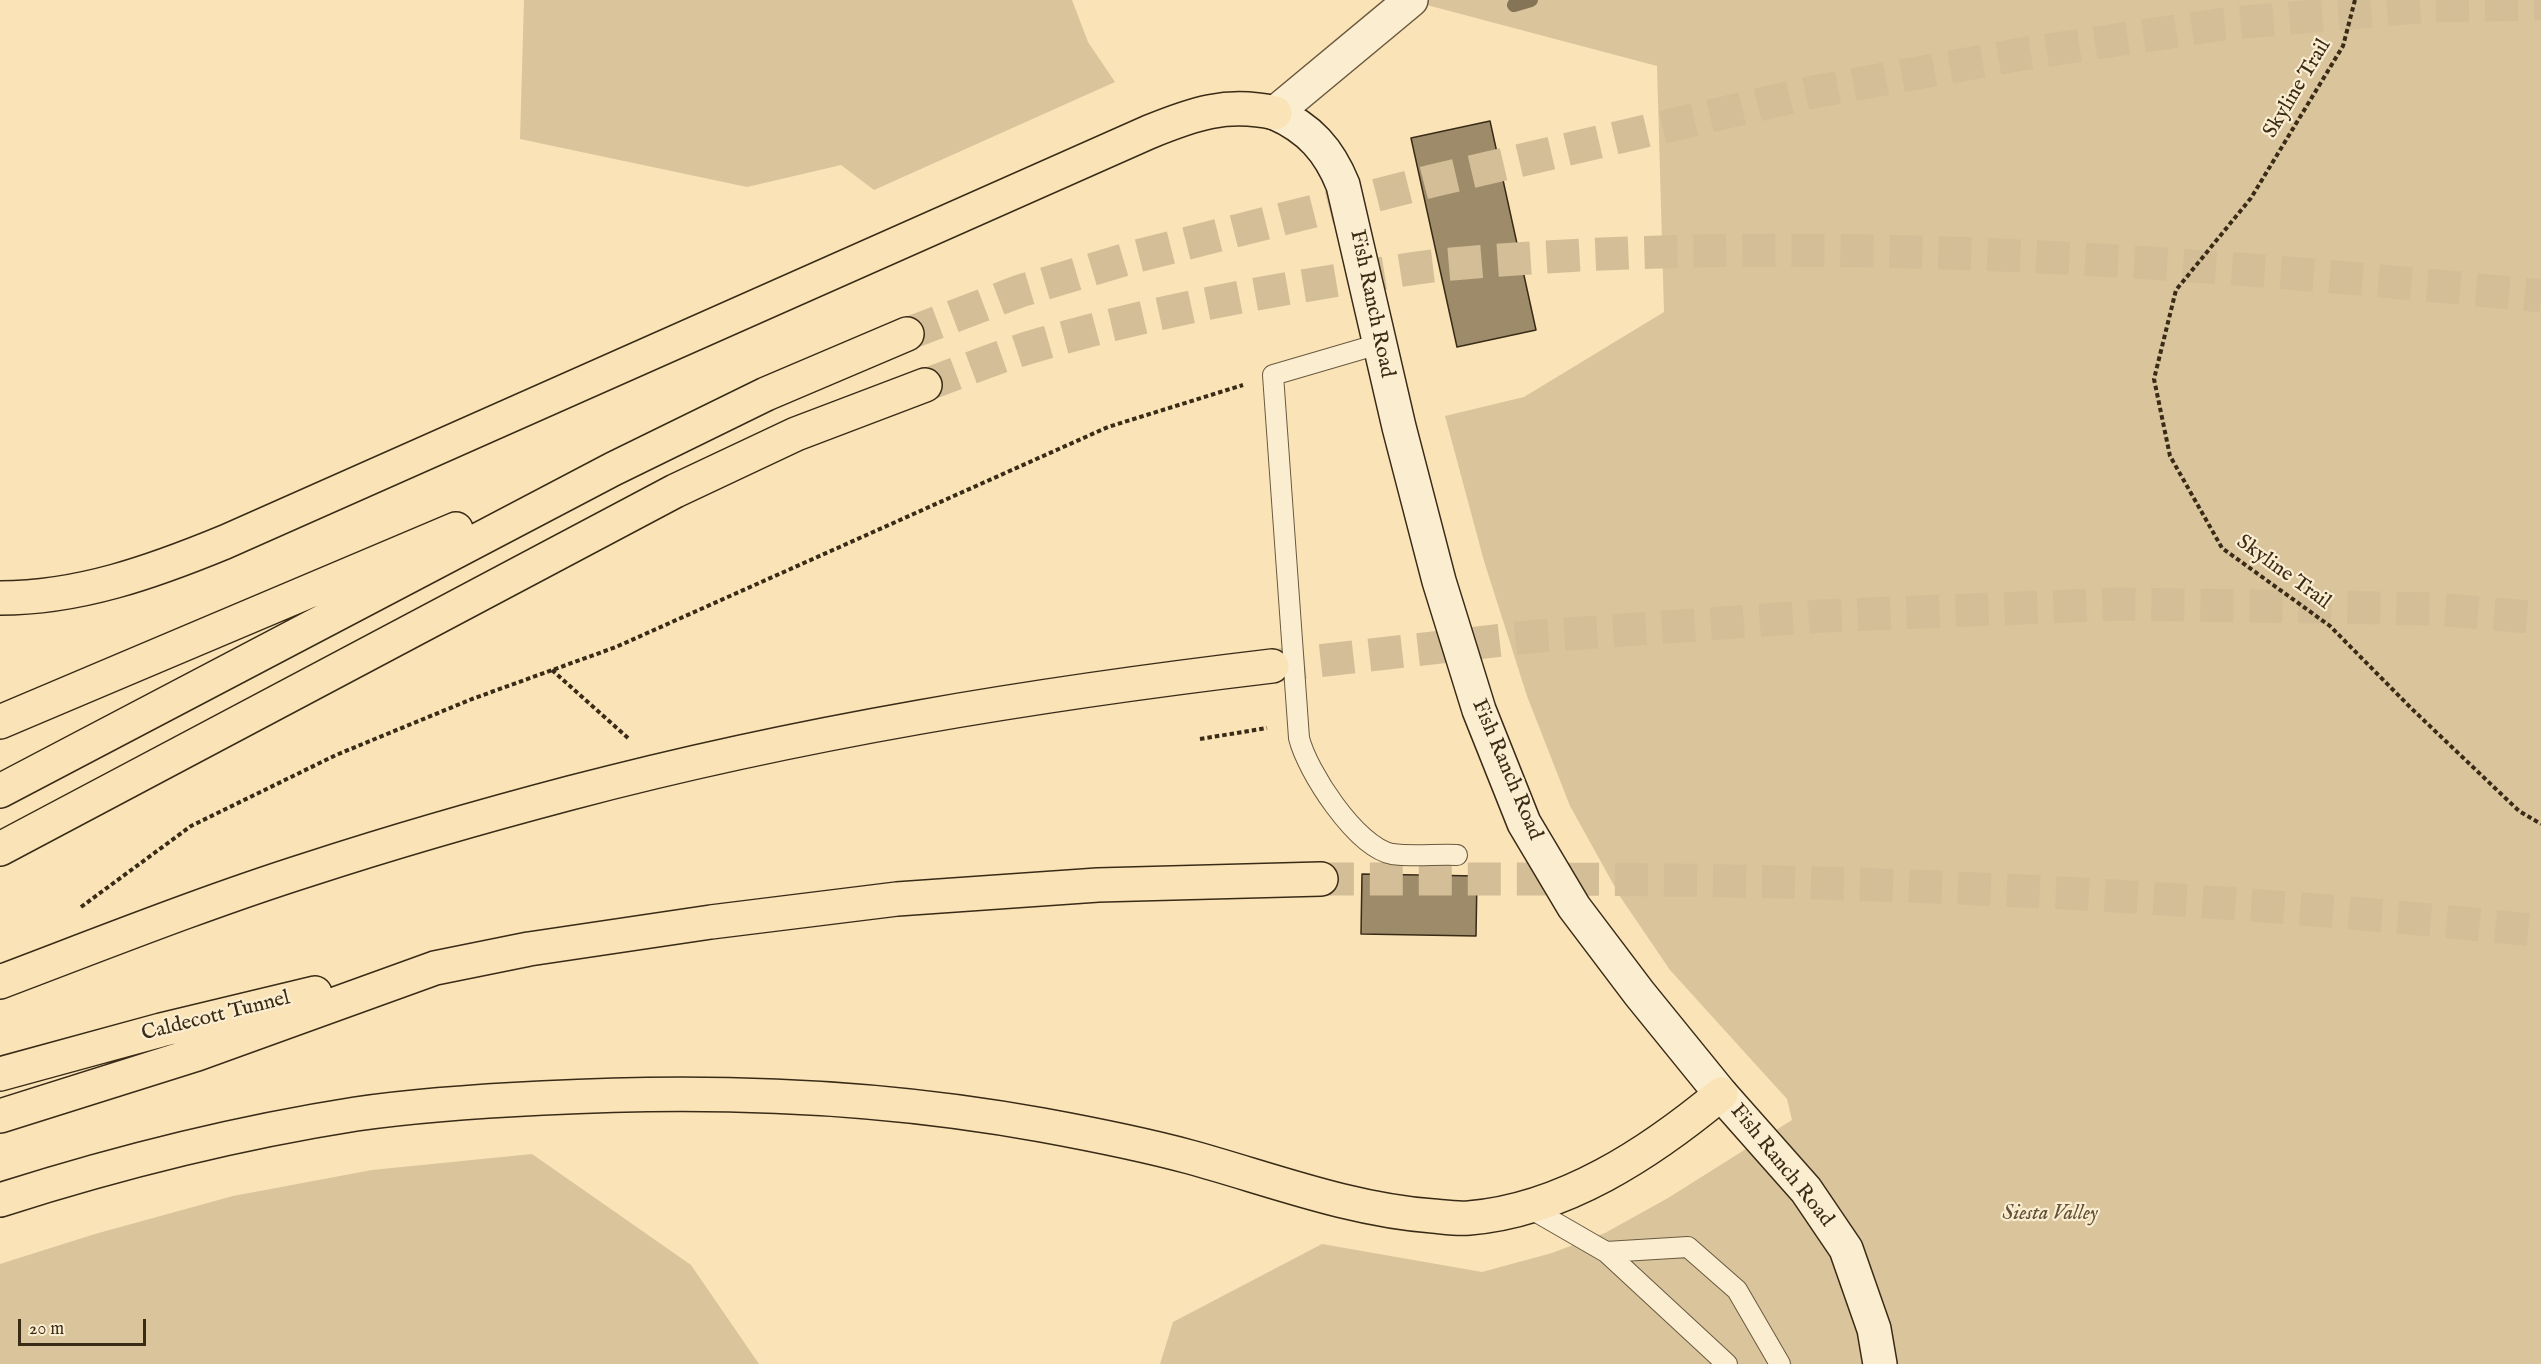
<!DOCTYPE html>
<html>
<head>
<meta charset="utf-8">
<style>
  body { margin:0 }
  #map { position:relative; width:2541px; height:1364px; overflow:hidden; background:#f9e3b7; font-family:"IM FELL English",serif }
  canvas { display:block }
  .scale { position:absolute; left:18px; top:1319px; width:128px; height:27px; box-sizing:border-box; border:3px solid #3a2b17; border-top:0; padding-left:8px; font-size:18px; line-height:21px; white-space:nowrap; color:#3a2b17; -webkit-text-stroke:4px #fbedd0; paint-order:stroke }
</style>
</head>
<body>
<div id="map">
<canvas width="2541" height="1364"></canvas>
<div class="scale">20 m</div>
</div>
<script>
const context = document.querySelector('canvas').getContext('2d');
context.lineJoin = 'round';
function fillPath(path, color) { context.fillStyle = color; context.fill(path, 'evenodd'); }
function strokePath(path, color, width, dash) { context.strokeStyle = color; context.lineWidth = width; context.lineCap = dash ? 'butt' : 'round'; context.setLineDash(dash || []); context.stroke(path); }
function write(font, color, halo, rows, align = 'center') {
  context.font = font + ' "IM FELL English",serif'; context.lineWidth = 4.5; context.setLineDash([]); context.textBaseline = 'middle'; context.strokeStyle = halo; context.fillStyle = color; for (const [text, x, y, turn = 0] of rows) {
    context.save(); context.translate(x, y); context.rotate((+turn || 0) * Math.PI / 180); context.textAlign = isNaN(turn) ? turn : align; if (halo) context.strokeText(text, 0, 0); context.fillText(text, 0, 0); context.restore();
  }
}
fillPath(new Path2D(`
  M 524,0 L 1072,0 L 1088,42 L 1115,82 L 874,190 L 841,165 L 747,187 L 520,139 Z
  M 1408,0 L 2541,0 L 2541,1364 L 1160,1364 L 1173,1322 L 1322,1244 L 1482,1272 L 1552,1253 L 1605,1233 L 1668,1198 L 1792,1120 L 1787,1099 L 1670,970 L 1621,898 L 1570,806 L 1527,696 L 1484,561 L 1445,416 L 1524,397 L 1664,312 L 1657,66 Z
  M 532,1154 L 691,1265 L 759,1364 L 0,1364 L 0,1264 L 95,1234 L 233,1196 L 372,1170 Z`), '#d9c49c');
strokePath(new Path2D(`
  M 1514,5 L 1531,0`), '#867457', 14);
const building = new Path2D(`
  M 1490,121 L 1536,330 L 1457,347 L 1411,138 Z
  M 1362,874 L 1477,876 L 1476,936 L 1361,934 Z`);
fillPath(building, '#9d8b6a');
strokePath(building, '#3a2b17', 1.5);
strokePath(new Path2D(`
  M 907,334 L 1020,291 L 1137,256 L 1436,180 L 1813,92 L 2022,54 L 2224,24 L 2428,6 L 2541,4
  M 925,385 C 964,371 1002,355 1041,344 C 1141,315 1243,295 1346,279 C 1381,274 1416,267 1452,264 C 1811,232 2183,261 2541,296
  M 1272,666 L 1539,636 L 1822,616 L 2120,604 L 2436,609 L 2541,618
  M 1321,879 C 1496,879 1673,878 1849,884 C 2080,891 2311,907 2541,931`), '#d3be97', 33, [33, 16]);
const service = new Path2D(`
  M 1379,344 L 1273,375 L 1299,738 C 1307,771 1356,847 1392,854 C 1412,857 1436,854 1457,855
  M 1528,1207 L 1606,1252 L 1688,1247 L 1737,1290 L 1780,1364
  M 1606,1252 L 1727,1364`);
const minor = new Path2D(`
  M 1275,113 L 1411,0`);
const secondary = new Path2D(`
  M 1275,113 C 1309,128 1329,150 1343,185 L 1399,427 L 1439,581 L 1479,710 L 1524,823 L 1574,907 L 1639,993 L 1721,1094 L 1806,1190 L 1846,1249 L 1874,1329 L 1880,1364`);
const motorway = new Path2D(`
  M 0,598 C 79,598 152,572 225,542 L 1149,132 C 1193,114 1227,102 1275,113
  M 0,722 L 456,529
  M 0,791 L 613,469 L 766,394 L 907,334
  M 0,849 L 675,491 L 796,434 L 925,385
  M 0,982 C 103,943 206,902 310,869 C 396,841 483,816 570,793 C 801,732 1036,694 1272,666
  M 0,1074 L 161,1030 L 315,993
  M 0,1116 L 197,1054 L 435,968 L 529,949 L 711,922 L 897,899 L 1098,885 L 1321,879
  M 0,1200 C 116,1163 235,1133 356,1114 C 418,1105 481,1101 543,1098 C 709,1089 878,1095 1042,1125 C 1091,1134 1142,1144 1190,1157 C 1270,1179 1350,1210 1433,1216 C 1444,1217 1457,1219 1469,1218 C 1564,1210 1650,1153 1721,1094`);
strokePath(service, '#6a593f', 22);
strokePath(minor, '#6a593f', 36);
strokePath(secondary, '#3a2b17', 36);
strokePath(motorway, '#3a2b17', 36);
strokePath(new Path2D(`
  M 2355,0 L 2343,46 L 2251,198 L 2176,290 L 2154,379 L 2170,456 L 2222,548 L 2330,626 L 2412,709 L 2519,811 L 2541,824
  M 552,670 L 628,738
  M 1200,739 L 1267,728
  M 81,907 L 191,826 L 336,755 L 472,699 L 616,647 L 1108,427 L 1243,385`), '#3a2b17', 4, [4.5, 3]);
strokePath(service, '#fbedd0', 20);
strokePath(minor, '#fbedd0', 33);
strokePath(secondary, '#fbedd0', 33);
strokePath(motorway, '#f9e3b7', 33);
write('21px', '#3a2b17', '#fbedd0', [
  ["Skyline Trail",2298,89,-59],
  ["Fish Ranch Road",1371,304,78],
  ["Skyline Trail",2283,573,36],
  ["Fish Ranch Road",1506,770,67],
  ["Caldecott Tunnel",216,1017,-14],
  ["Fish Ranch Road",1781,1166,51]
]);
write('italic 21px', '#625138', '#fbedd0', [
  ["Siesta Valley",2050,1215]
]);
</script>
</body>
</html>
